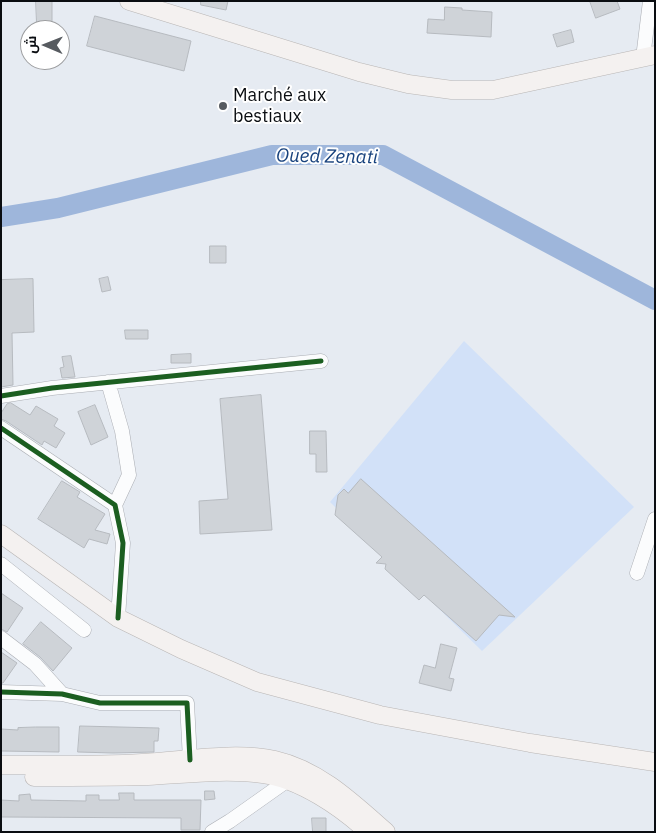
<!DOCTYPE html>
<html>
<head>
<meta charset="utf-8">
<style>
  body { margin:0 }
  #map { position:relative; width:656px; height:833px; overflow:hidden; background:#e6ebf2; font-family:"IBM Plex Sans",Cairo,sans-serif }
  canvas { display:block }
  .frame { position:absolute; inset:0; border:2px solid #0a0d11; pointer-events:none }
  .north { position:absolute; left:20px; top:20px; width:50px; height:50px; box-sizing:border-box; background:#fff; border:1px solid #9d9ea0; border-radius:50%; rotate:271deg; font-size:14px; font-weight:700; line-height:20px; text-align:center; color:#0a0d11 }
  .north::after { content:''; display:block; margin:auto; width:18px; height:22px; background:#575b60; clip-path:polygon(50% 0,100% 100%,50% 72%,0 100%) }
</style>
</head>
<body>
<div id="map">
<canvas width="656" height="833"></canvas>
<div class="frame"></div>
<div class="north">ش</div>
</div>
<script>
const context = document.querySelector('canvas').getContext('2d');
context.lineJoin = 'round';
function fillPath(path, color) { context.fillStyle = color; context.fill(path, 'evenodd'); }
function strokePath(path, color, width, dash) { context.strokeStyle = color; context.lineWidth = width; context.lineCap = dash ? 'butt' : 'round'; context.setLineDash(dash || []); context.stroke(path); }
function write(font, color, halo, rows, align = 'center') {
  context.font = font + ' "IBM Plex Sans",sans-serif'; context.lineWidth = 4; context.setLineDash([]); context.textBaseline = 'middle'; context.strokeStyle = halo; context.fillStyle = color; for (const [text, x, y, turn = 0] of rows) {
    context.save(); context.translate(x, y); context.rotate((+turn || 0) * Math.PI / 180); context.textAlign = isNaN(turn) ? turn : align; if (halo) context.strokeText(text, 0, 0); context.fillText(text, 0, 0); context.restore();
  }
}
fillPath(new Path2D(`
  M 464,341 L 634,507 L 482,651 L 330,502 Z`), '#d2e1f8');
strokePath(new Path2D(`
  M 1,217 L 58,208 L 272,155 L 383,155 L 655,300`), '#9eb6db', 20);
const building = new Path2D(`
  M 36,1 L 52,1 L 52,24 L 37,24 Z
  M 201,1 L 228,1 L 226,10 L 201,5 Z
  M 590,1 L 617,1 L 620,9 L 596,18 Z
  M 445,7 L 462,8 L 462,10 L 492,12 L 491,37 L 427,33 L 428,19 L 444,20 Z
  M 95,16 L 191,41 L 184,71 L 87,46 Z
  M 571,30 L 574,42 L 557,47 L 553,35 Z
  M 210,246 L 226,246 L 226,263 L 210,263 Z
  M 108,277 L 111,290 L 102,292 L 99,279 Z
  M 33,279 L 34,332 L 12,333 L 13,385 L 1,387 L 1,280 Z
  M 125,330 L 148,330 L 148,339 L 126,339 Z
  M 191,354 L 191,363 L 171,363 L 171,355 Z
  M 71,356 L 75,377 L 62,378 L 60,368 L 64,367 L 62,357 Z
  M 261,395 L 272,530 L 200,534 L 199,501 L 228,499 L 220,399 Z
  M 11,403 L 30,415 L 36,406 L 58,419 L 54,426 L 65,433 L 56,448 L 44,441 L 42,445 L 6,421 L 1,419 L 1,413 L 7,404 Z
  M 95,405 L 108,437 L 91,445 L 78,412 Z
  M 310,431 L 326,431 L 327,472 L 316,472 L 316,454 L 310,454 Z
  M 361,479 L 515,617 L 499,615 L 476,641 L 424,595 L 419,600 L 385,569 L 386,564 L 376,563 L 382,557 L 335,515 L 338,495 L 344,489 L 348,493 Z
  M 62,481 L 80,492 L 77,497 L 105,514 L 95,530 L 110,534 L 107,544 L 89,539 L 84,548 L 38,519 Z
  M 1,593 L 23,608 L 7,632 L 1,629 Z
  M 41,622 L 72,648 L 53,671 L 40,657 L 23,644 Z
  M 441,644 L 457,648 L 449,678 L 454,679 L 451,691 L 419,683 L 424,665 L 435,668 Z
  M 1,652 L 17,663 L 3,683 L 1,683 Z
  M 80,726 L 159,728 L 158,741 L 154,741 L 154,752 L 113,753 L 78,752 Z
  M 36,727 L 59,727 L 59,752 L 1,751 L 1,729 L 18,730 L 18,728 Z
  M 205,791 L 214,791 L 215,799 L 205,800 Z
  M 119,793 L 134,793 L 134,800 L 201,800 L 200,830 L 181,830 L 181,818 L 1,817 L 1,800 L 19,801 L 19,795 L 30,794 L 31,800 L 86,801 L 86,795 L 99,795 L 99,800 L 119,800 Z
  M 312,818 L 326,818 L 326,832 L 313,832 Z`);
fillPath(building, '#cfd3d8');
strokePath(building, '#b6babf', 1);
const minor = new Path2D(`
  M 643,58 L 650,1
  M 108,382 L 122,431 L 129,475 L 115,505
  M 1,396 L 52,388 L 321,361
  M 1,428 L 115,505 L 123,543 L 118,618
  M 1,564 L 84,630
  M 637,573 L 655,519
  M 1,638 L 35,664 L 62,694
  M 1,692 L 62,694 L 100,703 L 187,703 L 190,760
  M 212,832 L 230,821 L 288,780`);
const major = new Path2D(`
  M 129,1 L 359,72 L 408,84 L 452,90 L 493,90 L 655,55
  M 1,534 L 118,618 L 181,649 L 257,682 L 380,715 L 530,743 L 655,762
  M 1,765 C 48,765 95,766 142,763 C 184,761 234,751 275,760 C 319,770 353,803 386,832
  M 34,777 C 72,777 110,777 148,776 C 186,774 225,769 263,774 C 300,779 341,807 368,832`);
strokePath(minor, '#aaadb3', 15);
strokePath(major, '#b8b5b4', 19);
strokePath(minor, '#fbfcfd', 14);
strokePath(major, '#f4f1f0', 18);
strokePath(new Path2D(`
  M 1,396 L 52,388 L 321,361
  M 1,428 L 115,505 L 123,543 L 118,618
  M 1,692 L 62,694 L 100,703 L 187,703 L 190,760`), '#1b5e20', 5);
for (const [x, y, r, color] of [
  [223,106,5,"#575b60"]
]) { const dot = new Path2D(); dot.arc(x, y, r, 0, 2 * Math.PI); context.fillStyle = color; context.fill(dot); strokePath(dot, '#fff', 2); }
write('18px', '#0a0d11', '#fff', [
  ["Marché aux",233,96],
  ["bestiaux",233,117]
], 'left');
write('italic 19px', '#18427d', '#fff', [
  ["Oued Zenati",327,157,1]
]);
</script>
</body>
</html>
